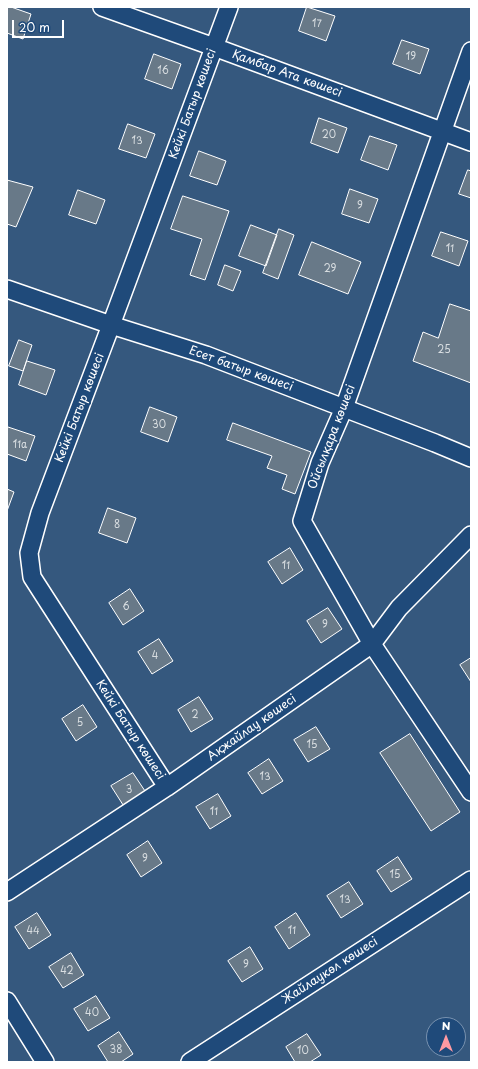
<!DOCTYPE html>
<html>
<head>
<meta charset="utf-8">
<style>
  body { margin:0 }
  #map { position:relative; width:478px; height:1069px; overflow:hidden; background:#35587e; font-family:"Playpen Sans",sans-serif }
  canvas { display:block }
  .frame { position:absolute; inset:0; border:8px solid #fff; pointer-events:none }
  .north { position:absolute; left:426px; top:1017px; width:40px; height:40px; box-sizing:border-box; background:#1f4a7a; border:1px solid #7992af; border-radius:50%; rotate:0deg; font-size:11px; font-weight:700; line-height:16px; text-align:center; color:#fff }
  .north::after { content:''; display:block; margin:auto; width:14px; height:18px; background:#ff9aa2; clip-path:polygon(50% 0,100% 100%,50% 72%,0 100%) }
  .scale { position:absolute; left:12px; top:20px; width:52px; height:18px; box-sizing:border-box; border:2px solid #fff; border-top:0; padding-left:5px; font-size:12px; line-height:14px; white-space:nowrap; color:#fff; -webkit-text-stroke:3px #1f4a7a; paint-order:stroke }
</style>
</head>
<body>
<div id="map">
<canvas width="478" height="1069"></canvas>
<div class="frame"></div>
<div class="north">N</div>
<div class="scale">20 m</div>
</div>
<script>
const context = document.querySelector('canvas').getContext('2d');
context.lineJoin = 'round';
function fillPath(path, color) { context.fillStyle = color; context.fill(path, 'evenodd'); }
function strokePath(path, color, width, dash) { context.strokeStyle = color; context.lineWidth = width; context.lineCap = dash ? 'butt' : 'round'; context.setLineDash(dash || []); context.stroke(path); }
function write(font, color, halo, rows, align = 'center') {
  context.font = font + ' "Playpen Sans",sans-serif'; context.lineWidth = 4; context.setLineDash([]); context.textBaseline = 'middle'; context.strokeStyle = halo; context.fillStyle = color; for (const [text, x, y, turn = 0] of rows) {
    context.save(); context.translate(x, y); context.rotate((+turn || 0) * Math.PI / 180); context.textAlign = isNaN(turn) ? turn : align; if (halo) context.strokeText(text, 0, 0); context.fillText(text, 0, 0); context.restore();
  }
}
const building = new Path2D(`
  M 7,7 L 11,7 L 31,14 L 23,39 L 7,33 Z
  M 307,7 L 335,16 L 326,41 L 299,31 Z
  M 402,40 L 429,49 L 420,74 L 393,64 Z
  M 154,54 L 181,64 L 172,89 L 145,79 Z
  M 319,118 L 347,128 L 338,153 L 311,143 Z
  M 128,124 L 155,134 L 146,158 L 119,149 Z
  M 370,136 L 397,145 L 388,170 L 361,160 Z
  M 199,151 L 226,161 L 217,185 L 190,176 Z
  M 468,170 L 471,171 L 471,198 L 459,194 Z
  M 7,180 L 33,187 L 16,227 L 7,224 Z
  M 350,189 L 378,199 L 369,223 L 342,214 Z
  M 78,190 L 105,200 L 96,224 L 69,215 Z
  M 183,196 L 229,211 L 205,280 L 190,275 L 202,239 L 171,229 Z
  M 251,225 L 277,235 L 266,266 L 239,256 Z
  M 279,229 L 294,235 L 278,279 L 263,273 Z
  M 441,232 L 468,241 L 459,266 L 432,256 Z
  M 312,242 L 361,262 L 348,294 L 299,275 Z
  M 225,265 L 241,271 L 233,291 L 218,285 Z
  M 450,304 L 471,311 L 471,383 L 413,361 L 423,332 L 438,338 Z
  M 19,340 L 32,345 L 23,371 L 9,366 Z
  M 27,361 L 55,370 L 46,395 L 19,385 Z
  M 150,407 L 177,417 L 168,442 L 141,432 Z
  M 233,423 L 311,452 L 295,494 L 282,489 L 287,475 L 267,468 L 272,456 L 227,440 Z
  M 8,427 L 35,436 L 26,461 L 7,454 Z
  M 7,489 L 14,492 L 7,511 Z
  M 108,508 L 136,518 L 127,543 L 99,533 Z
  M 290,548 L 303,570 L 282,584 L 268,562 Z
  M 130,589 L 144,611 L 123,625 L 109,603 Z
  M 328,608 L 342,629 L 321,643 L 307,621 Z
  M 159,639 L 173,661 L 152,674 L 138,652 Z
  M 471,658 L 471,682 L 460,665 Z
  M 199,697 L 213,719 L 191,732 L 178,710 Z
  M 83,705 L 97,727 L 76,741 L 62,719 Z
  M 316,727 L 330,749 L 308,762 L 294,740 Z
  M 410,734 L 460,812 L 431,831 L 380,753 Z
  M 269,759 L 283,781 L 262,794 L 248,773 Z
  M 133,773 L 147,794 L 125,808 L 111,786 Z
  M 218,794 L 231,816 L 210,829 L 196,807 Z
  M 148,841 L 162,863 L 141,877 L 127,855 Z
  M 398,857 L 412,879 L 391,892 L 377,871 Z
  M 349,882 L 363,904 L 341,918 L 327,896 Z
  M 37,913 L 51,935 L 29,949 L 15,927 Z
  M 296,913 L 310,935 L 289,949 L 275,927 Z
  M 250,947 L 263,969 L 242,982 L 228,961 Z
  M 71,953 L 84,975 L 63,988 L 49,967 Z
  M 96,996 L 110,1018 L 88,1031 L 74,1009 Z
  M 119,1032 L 133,1054 L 121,1062 L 108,1062 L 98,1046 Z
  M 307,1034 L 321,1055 L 310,1062 L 295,1062 L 286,1047 Z`);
fillPath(building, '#687988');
strokePath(building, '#fff', 1);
const minor = new Path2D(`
  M 102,7 L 214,47 L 471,142
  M 471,51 L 344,408 L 320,463 L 302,521 L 372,644 L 471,792
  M 7,289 L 111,325 L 206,355 L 435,443 L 471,458
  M 167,787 L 32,577 L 29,553 L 40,513 L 111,325 L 229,7
  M 7,892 L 167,787 L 372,644 L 399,608 L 471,535
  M 7,1001 L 45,1062
  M 190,1062 L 471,880`);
strokePath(minor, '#fff', 20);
strokePath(minor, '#1f4a7a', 17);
write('10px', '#d9dee1', null, [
  ["17",317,24],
  ["19",411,57],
  ["16",163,71],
  ["20",329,135],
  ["13",137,141],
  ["9",360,206],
  ["11",450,249],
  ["29",330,269],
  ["25",444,350],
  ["30",159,425],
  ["11а",20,445],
  ["8",117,525],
  ["11",286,566],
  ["6",126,607],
  ["9",325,625],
  ["4",155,656],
  ["2",195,715],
  ["5",80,723],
  ["15",312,745],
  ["13",265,777],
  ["3",129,790],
  ["11",214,812],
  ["9",145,859],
  ["15",395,875],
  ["13",345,900],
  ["44",33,931],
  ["11",292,931],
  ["9",246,965],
  ["42",67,971],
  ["40",92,1013],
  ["38",116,1050],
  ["10",303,1051]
]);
write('12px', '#fff', '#1f4a7a', [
  ["Қамбар Ата көшесі",287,74,20],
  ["Кейкі Батыр көшесі",193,104,-70],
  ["Есет батыр көшесі",241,369,20],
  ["Кейкі Батыр көшесі",80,408,-69],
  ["Ойсылқара көшесі",332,437,-69],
  ["Ақжайлау көшесі",252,728,-35],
  ["Кейкі Батыр көшесі",130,730,57],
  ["Жайлаукөл көшесі",330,971,-33]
]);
</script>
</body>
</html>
